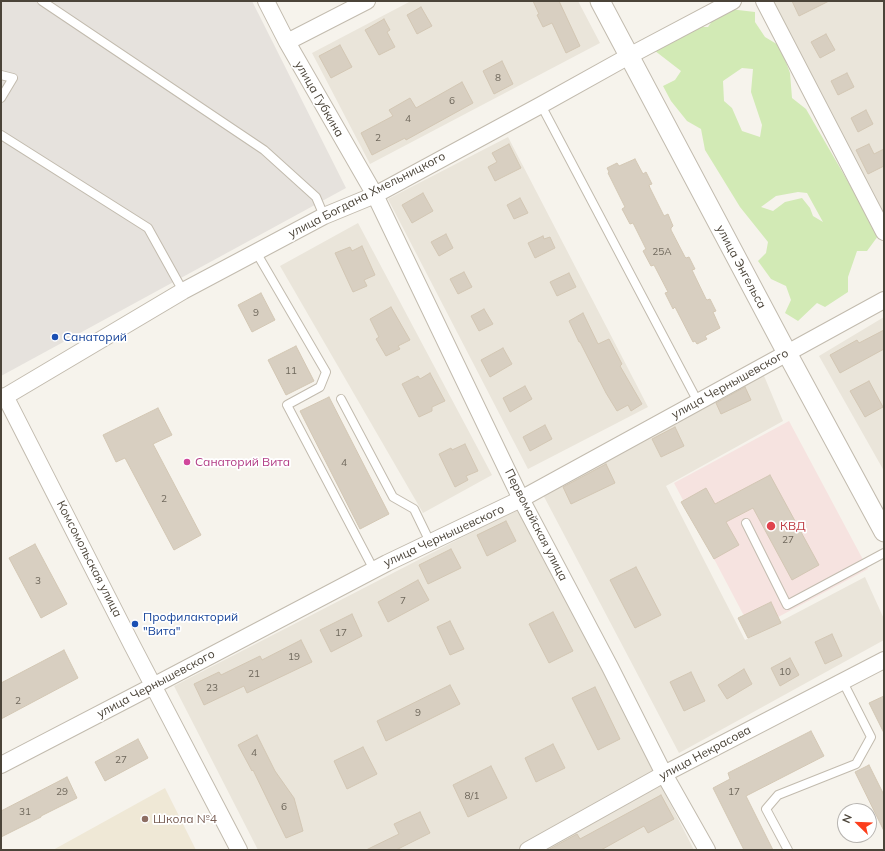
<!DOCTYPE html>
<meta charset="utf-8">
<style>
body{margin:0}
#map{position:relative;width:885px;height:851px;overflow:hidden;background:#f6f3ec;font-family:Mulish,sans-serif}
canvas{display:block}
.frame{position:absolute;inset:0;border:2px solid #4b4439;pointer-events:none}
.north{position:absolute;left:837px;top:803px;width:40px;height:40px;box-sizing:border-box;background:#fff;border:1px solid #b7b4b0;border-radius:50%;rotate:293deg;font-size:11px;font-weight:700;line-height:16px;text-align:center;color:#4b4439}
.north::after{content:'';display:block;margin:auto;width:14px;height:18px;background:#fc3f1d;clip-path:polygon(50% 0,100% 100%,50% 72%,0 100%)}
</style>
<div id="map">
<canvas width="885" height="851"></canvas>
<div class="frame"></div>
<div class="north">N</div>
</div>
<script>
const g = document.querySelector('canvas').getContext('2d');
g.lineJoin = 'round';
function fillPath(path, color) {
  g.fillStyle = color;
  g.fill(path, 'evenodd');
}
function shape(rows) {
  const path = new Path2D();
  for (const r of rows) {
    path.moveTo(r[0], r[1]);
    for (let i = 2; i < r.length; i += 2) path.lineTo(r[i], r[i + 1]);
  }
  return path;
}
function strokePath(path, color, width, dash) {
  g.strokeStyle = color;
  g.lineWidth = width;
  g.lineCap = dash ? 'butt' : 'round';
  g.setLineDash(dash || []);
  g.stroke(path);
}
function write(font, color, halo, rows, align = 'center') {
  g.font = font + ' Mulish,sans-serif';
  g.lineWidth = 3.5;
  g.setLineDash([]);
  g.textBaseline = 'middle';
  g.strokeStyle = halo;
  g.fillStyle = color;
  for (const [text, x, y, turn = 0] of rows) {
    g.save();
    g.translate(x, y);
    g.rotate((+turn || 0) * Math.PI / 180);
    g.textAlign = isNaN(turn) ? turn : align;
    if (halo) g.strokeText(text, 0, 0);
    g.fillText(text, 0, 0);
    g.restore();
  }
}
const residential = shape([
 [411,1,578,1,600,43,370,164,312,53],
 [771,1,884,1,884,218],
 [508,137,648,407,528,469,388,199],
 [358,223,492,475,423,513,280,266],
 [884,317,884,471,819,356],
 [762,371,783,421,666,486,745,640,865,577,884,619,884,640,679,753,540,489],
 [519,508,694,850,258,850,174,686]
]);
const industrial = shape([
 [1,1,252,1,346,188,1,376]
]);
const education = shape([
 [165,788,196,850,53,850]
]);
const medical = shape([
 [789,421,868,569,752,631,674,483]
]);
const green = shape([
 [721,8,755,12,755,22,765,37,780,46,790,73,792,98,806,109,865,211,878,236,867,251,857,251,848,277,848,292,825,307,817,303,798,321,785,313,791,300,786,286,771,279,758,261,766,253,768,242,740,207,705,150,701,129,687,121,671,101,663,86,675,80,681,71,650,47,659,31,699,27,708,27],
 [742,68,753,69,751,92,762,125,760,137,742,131,732,108,724,101,723,81],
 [798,192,807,193,823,222,813,216,810,208,802,198,785,202,773,211,761,207,776,196]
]);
const building = shape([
 [533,1,559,1,580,46,566,53,552,23,543,27,537,15,539,14,533,1],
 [792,1,829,1,799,16,792,1],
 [421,7,432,26,417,34,407,15,421,7],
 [384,19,390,30,387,32,395,47,379,55,365,30,384,19],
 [826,34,835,50,820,58,811,42,826,34],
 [340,45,352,67,331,78,319,56,340,45],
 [502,61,513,84,494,94,483,71,502,61],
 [847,73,854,87,838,95,831,81,847,73],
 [462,82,473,103,406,140,405,138,372,155,361,133,393,116,389,110,410,98,416,108,462,82],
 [866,110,873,124,858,132,851,118,866,110],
 [509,144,521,168,495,181,488,167,497,162,492,153,509,144],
 [869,144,874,154,884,149,884,166,868,174,856,150,869,144],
 [635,159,643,174,646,172,652,184,649,185,650,188,664,216,668,214,673,226,671,228,671,230,685,257,686,258,689,257,695,269,692,270,706,299,707,300,710,299,716,311,713,312,720,328,705,336,707,339,697,344,695,341,693,342,675,307,673,309,665,293,668,292,654,265,651,266,643,251,646,249,633,223,630,224,622,209,625,207,608,173,609,172,607,168,617,163,619,166,635,159],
 [423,193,433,211,412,223,402,205,423,193],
 [520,198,528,213,514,219,507,205,520,198],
 [446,234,453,248,439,256,431,242,446,234],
 [543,236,544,239,550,237,555,248,535,258,528,243,543,236],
 [362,246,375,275,364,280,367,286,353,292,335,253,350,247,352,251,362,246],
 [464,272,472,287,458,294,450,279,464,272],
 [569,273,576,287,557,296,550,282,569,273],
 [261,293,275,320,252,332,238,305,261,293],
 [391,307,410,340,398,346,400,349,386,356,376,339,379,337,370,319,391,307],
 [484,309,493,324,479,331,471,316,484,309],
 [583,313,598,344,609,339,622,364,620,366,642,404,631,411,628,405,617,411,606,393,580,342,579,342,569,321,583,313],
 [884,330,884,349,840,373,830,355,857,340,859,343,884,330],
 [296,346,314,381,286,395,268,360,296,346],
 [503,348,512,364,490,377,481,360,503,348],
 [430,373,445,401,432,407,432,411,419,417,402,384,418,376,420,379,430,373],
 [869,381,883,407,865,417,850,391,869,381],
 [525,386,532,399,510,412,503,398,525,386],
 [745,387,751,400,721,414,716,403,745,387],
 [329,397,389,514,360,529,300,411,329,397],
 [158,408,172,435,153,444,201,535,174,550,125,458,116,462,103,435,158,408],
 [545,425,552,439,530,451,523,437,545,425],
 [675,427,684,446,661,457,652,439,675,427],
 [465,444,478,471,466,476,468,480,455,487,439,454,451,448,452,450,465,444],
 [606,464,615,483,571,504,563,487,606,464],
 [770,475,819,565,792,580,753,508,726,522,739,545,714,559,681,502,706,488,715,504,770,475],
 [506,521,516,541,487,556,477,535,506,521],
 [35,544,67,604,41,618,9,558,35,544],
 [451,549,461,568,428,584,419,565,451,549],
 [636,567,661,615,635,628,610,580,636,567],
 [418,580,429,600,388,622,378,602,418,580],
 [771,602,781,623,748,638,738,618,771,602],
 [553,612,573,651,549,663,529,624,553,612],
 [352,614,362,636,331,652,320,630,352,614],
 [450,621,464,649,450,655,437,627,450,621],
 [832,634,842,656,825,664,815,642,832,634],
 [301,640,312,662,247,693,244,686,204,705,194,684,219,672,221,675,260,656,262,660,301,640],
 [64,650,78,678,1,719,1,683,64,650],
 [790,658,799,675,780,686,771,668,790,658],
 [744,669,752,684,727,699,718,685,744,669],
 [691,672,705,701,684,711,670,682,691,672],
 [450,685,460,704,386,741,377,721,450,685],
 [595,687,620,739,598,750,572,698,595,687],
 [884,696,884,733,869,703,884,696],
 [811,731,824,756,746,796,773,850,744,850,713,788,730,779,728,773,811,731],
 [257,735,275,771,294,798,303,831,286,838,253,770,252,771,238,745,257,735],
 [138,739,148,758,105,781,95,762,138,739],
 [553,744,565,768,536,782,525,758,553,744],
 [363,747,377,774,347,789,334,761,363,747],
 [869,765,884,795,884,831,855,772,869,765],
 [491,766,507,798,468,817,453,785,491,766],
 [67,777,77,798,41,816,41,817,1,837,1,811,67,777],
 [661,795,674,819,648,833,644,826,601,850,548,850,577,834,580,839,661,795],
 [420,812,430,833,396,850,366,850,399,834,394,824,420,812]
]);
const service = shape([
 [42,1,264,150,316,197,324,216],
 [1,75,13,78,1,98],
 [541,105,698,402],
 [1,135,148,228,183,291],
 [256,252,326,372,320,387,287,405,374,570],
 [341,399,393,497,414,509,430,542],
 [746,523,787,605,884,553],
 [788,850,766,809,778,795,856,764,871,737,843,682]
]);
const minor = shape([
 [266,1,287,42,375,195,521,499,610,667,664,774,707,850],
 [764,1,884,232],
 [287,42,367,1],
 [5,396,133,647,239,850],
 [1,399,183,291,324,216,375,195,541,105,629,56,733,1],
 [1,765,153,686,387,563,521,499,884,300],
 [528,850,664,774,884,660]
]);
const tertiary = shape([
 [600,1,787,353,884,532]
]);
const markers = [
 [55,337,4,"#1a4fb4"],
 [187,462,4,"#d1479c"],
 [771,526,5,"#e0444e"],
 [135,624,4,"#1a4fb4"],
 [145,819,4,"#8d6e63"]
];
const numberNames = [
 ["8",498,78],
 ["6",452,101],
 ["4",408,119],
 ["2",378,138],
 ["25А",662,252],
 ["9",256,313],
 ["11",291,371],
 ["4",344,463],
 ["2",164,499],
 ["27",788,540],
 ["3",38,581],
 ["7",403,601],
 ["17",341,633],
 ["19",294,657],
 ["10",785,672],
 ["21",254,674],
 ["23",212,688],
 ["2",18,701],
 ["9",418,713],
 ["4",254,753],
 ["27",121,760],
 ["29",62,792],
 ["17",734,792],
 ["8/1",472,796],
 ["6",284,807],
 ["31",25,812]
];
const streetNames = [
 ["улица Губкина",319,99,60],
 ["улица Богдана Хмельницкого",367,195,-27],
 ["улица Энгельса",741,267,62],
 ["улица Чернышевского",730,384,-29],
 ["Первомайская улица",536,525,63],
 ["улица Чернышевского",444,536,-25],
 ["Комсомольская улица",89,559,63],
 ["улица Чернышевского",156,684,-28],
 ["улица Некрасова",705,753,-28]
];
const transitNames = [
 ["Санаторий",63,337],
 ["Профилакторий",143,617],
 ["\"Вита\"",143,631]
];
const hotelNames = [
 ["Санаторий Вита",195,462]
];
const healthNames = [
 ["КВД",780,526]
];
const educationNames = [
 ["Школа №4",153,819]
];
fillPath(residential, '#eae5da');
fillPath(industrial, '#e6e2dd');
fillPath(education, '#efe8d6');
fillPath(medical, '#f6e3e0');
fillPath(green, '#d2eab5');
fillPath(building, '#d8cfc1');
strokePath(building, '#d3c7b4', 1);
strokePath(service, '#c2bbae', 10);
strokePath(minor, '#c2bbae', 18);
strokePath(tertiary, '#c2bbae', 21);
strokePath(service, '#fff', 8);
strokePath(minor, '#fff', 16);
strokePath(tertiary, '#fff', 19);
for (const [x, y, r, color] of markers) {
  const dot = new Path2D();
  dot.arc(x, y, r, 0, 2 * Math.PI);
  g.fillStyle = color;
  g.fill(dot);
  strokePath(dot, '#fff', 1.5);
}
write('10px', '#6e675b', null, numberNames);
write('12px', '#4b4439', '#fff', streetNames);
write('12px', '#164399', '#fff', transitNames, 'left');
write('12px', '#b23c85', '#fff', hotelNames, 'left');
write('12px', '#be3a42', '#fff', healthNames, 'left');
write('12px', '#785e54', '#fff', educationNames, 'left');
</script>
